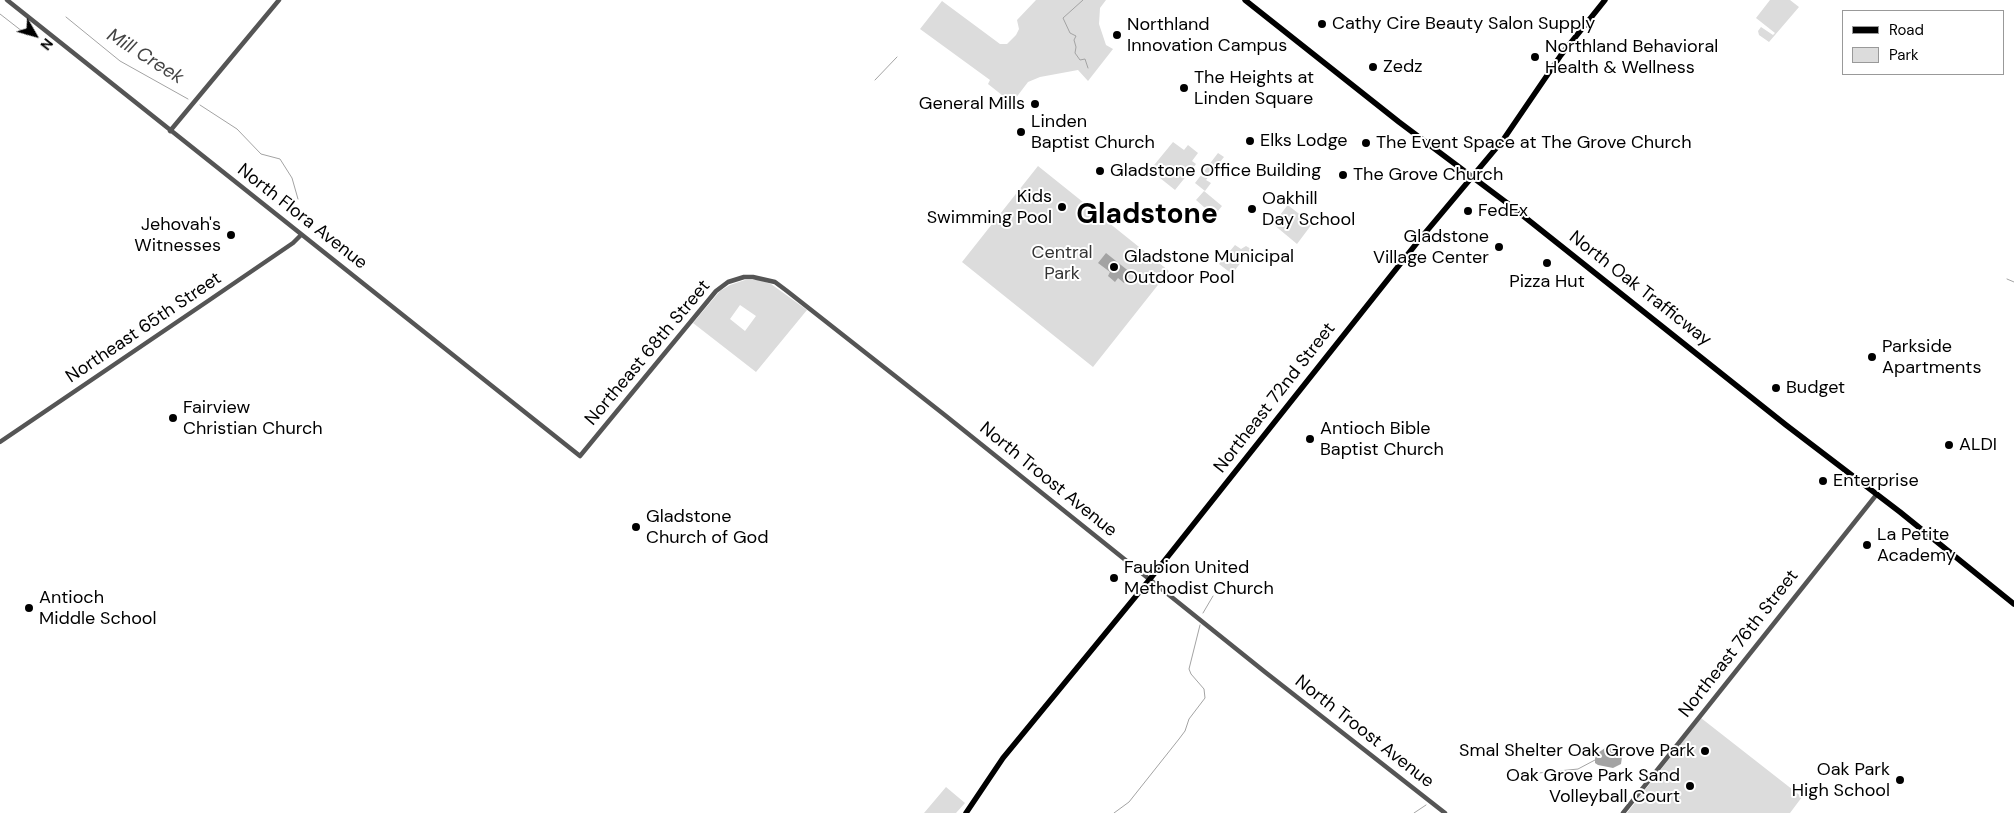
<!DOCTYPE html>
<style>
body{margin:0}
#map{position:relative;width:2014px;height:813px;overflow:hidden;background:#fff;font-family:"DM Sans",sans-serif}
canvas{display:block}
.legend{position:absolute;left:1842px;top:10px;width:162px;height:65px;box-sizing:border-box;background:#fff;border:1px solid #999;margin:0;padding:6px 9px;list-style:none;font-size:15px;color:#000}
.legend li{display:flex;align-items:center;gap:10px;height:25px}
.legend b{width:25px;border:1px solid #999}
.north{position:absolute;left:10px;top:10px;width:50px;height:50px;-webkit-text-stroke:4px #fff;paint-order:stroke;rotate:128deg;font-size:14px;font-weight:700;line-height:20px;text-align:center;color:#000}
.north::after{content:'';display:block;margin:auto;width:18px;height:22px;background:#000;clip-path:polygon(50% 0,100% 100%,50% 72%,0 100%)}
</style>
<div id="map">
<canvas width="2014" height="813"></canvas>
<ul class="legend">
<li><b style="height:6px;background:#000"></b>Road</li>
<li><b style="height:14px;background:#dcdcdc"></b>Park</li>
</ul>
<div class="north">N</div>
</div>
<script>
const g = document.querySelector('canvas').getContext('2d');
g.lineJoin = 'round';
function fillPath(path, color) {
  g.fillStyle = color;
  g.fill(path, 'evenodd');
}
function shape(rows) {
  const path = new Path2D();
  for (const r of rows) {
    path.moveTo(r[0], r[1]);
    for (let i = 2; i < r.length; i += 2) path.lineTo(r[i], r[i + 1]);
  }
  return path;
}
function strokePath(path, color, width, dash) {
  g.strokeStyle = color;
  g.lineWidth = width;
  g.lineCap = dash ? 'butt' : 'round';
  g.setLineDash(dash || []);
  g.stroke(path);
}
function write(font, color, halo, rows, align = 'center') {
  g.font = font + ' "DM Sans",sans-serif';
  g.lineWidth = 4;
  g.setLineDash([]);
  g.textBaseline = 'middle';
  g.strokeStyle = halo;
  g.fillStyle = color;
  for (const [text, x, y, turn = 0] of rows) {
    g.save();
    g.translate(x, y);
    g.rotate((+turn || 0) * Math.PI / 180);
    g.textAlign = isNaN(turn) ? turn : align;
    if (halo) g.strokeText(text, 0, 0);
    g.fillText(text, 0, 0);
    g.restore();
  }
}
const green = shape([
 [1036,0,1106,0,1100,8,1099,24,1106,45,1113,49,1088,81,1078,70,1040,77,1028,82,1012,103,988,84,990,80,920,29,942,1,1000,44,1007,44,1016,35,1019,29,1017,20],
 [1770,0,1790,0,1799,7,1769,42,1759,35,1758,31,1761,27,1773,35,1775,33,1756,18],
 [1173,142,1184,150,1188,145,1198,153,1192,161,1196,164,1175,190,1150,170],
 [1218,153,1224,157,1206,180,1211,183,1205,191,1195,183],
 [1038,166,1169,271,1093,367,962,262],
 [1204,191,1222,206,1214,216,1196,200],
 [1287,206,1289,206,1312,224,1297,244,1273,224],
 [1235,245,1241,249,1246,246,1251,249,1232,274,1219,264],
 [745,280,759,280,771,284,807,310,756,372,693,323,720,291,730,285],
 [740,305,756,316,745,331,730,319],
 [1701,718,1802,797,1790,813,1627,813],
 [946,787,965,803,956,813,924,813]
]);
const water = shape([
 [1106,253,1131,273,1124,283,1118,278,1115,282,1108,276,1110,272,1098,263],
 [1605,748,1610,748,1618,753,1622,757,1621,764,1613,768,1598,765,1595,763,1595,755]
]);
const stream = shape([
 [1083,0,1063,18,1070,33,1076,36,1074,40,1076,47,1075,53,1080,60,1085,59,1088,68],
 [0,14,27,35],
 [66,17,120,61,188,99],
 [875,80,897,57],
 [200,105,237,129,261,154,280,159,292,178,298,199],
 [2007,279,2014,282],
 [1203,613,1213,596],
 [1529,774,1578,769,1595,760],
 [1114,813,1129,802,1179,739,1185,731,1189,719,1205,698,1204,689,1191,674,1189,669,1200,625],
 [1414,813,1426,805]
]);
const minor = shape([
 [7,0,580,456,716,291,728,282,744,277,753,277,775,282,787,291,946,416,1265,672,1445,813],
 [170,131,279,0],
 [0,442,208,301,293,243,301,235],
 [1623,813,1877,494]
]);
const major = shape([
 [1245,0,1399,122,1507,203,1786,425,1900,512,2014,604],
 [966,813,1003,758,1150,579,1420,239,1503,140,1561,55,1605,0]
]);
const markers = [
 [1322,24,5,"#000"],
 [1117,35,5,"#000"],
 [1535,57,5,"#000"],
 [1373,67,5,"#000"],
 [1184,88,5,"#000"],
 [1035,104,5,"#000"],
 [1021,132,5,"#000"],
 [1250,141,5,"#000"],
 [1366,143,5,"#000"],
 [1100,171,5,"#000"],
 [1343,175,5,"#000"],
 [1062,207,5,"#000"],
 [1252,209,5,"#000"],
 [1468,211,5,"#000"],
 [231,235,5,"#000"],
 [1499,247,5,"#000"],
 [1547,263,5,"#000"],
 [1114,267,5,"#000"],
 [1872,357,5,"#000"],
 [1776,388,5,"#000"],
 [173,418,5,"#000"],
 [1310,439,5,"#000"],
 [1949,445,5,"#000"],
 [1823,481,5,"#000"],
 [636,527,5,"#000"],
 [1867,545,5,"#000"],
 [1114,578,5,"#000"],
 [29,608,5,"#000"],
 [1705,751,5,"#000"],
 [1900,780,5,"#000"],
 [1690,786,5,"#000"]
];
const poiNames = [
 ["Cathy Cire Beauty Salon Supply",1332,24],
 ["Northland",1127,25],
 ["Innovation Campus",1127,46],
 ["Northland Behavioral",1545,47],
 ["Health & Wellness",1545,68],
 ["Zedz",1383,67],
 ["The Heights at",1194,78],
 ["Linden Square",1194,99],
 ["General Mills",1025,104,"right"],
 ["Linden",1031,122],
 ["Baptist Church",1031,143],
 ["Elks Lodge",1260,141],
 ["The Event Space at The Grove Church",1376,143],
 ["Gladstone Office Building",1110,171],
 ["The Grove Church",1353,175],
 ["Kids",1052,197,"right"],
 ["Swimming Pool",1052,218,"right"],
 ["Oakhill",1262,199],
 ["Day School",1262,220],
 ["FedEx",1478,211],
 ["Jehovah's",221,225,"right"],
 ["Witnesses",221,246,"right"],
 ["Gladstone",1489,237,"right"],
 ["Village Center",1489,258,"right"],
 ["Gladstone Municipal",1124,257],
 ["Outdoor Pool",1124,278],
 ["Pizza Hut",1547,282,"center"],
 ["Parkside",1882,347],
 ["Apartments",1882,368],
 ["Budget",1786,388],
 ["Fairview",183,408],
 ["Christian Church",183,429],
 ["Antioch Bible",1320,429],
 ["Baptist Church",1320,450],
 ["ALDI",1959,445],
 ["Enterprise",1833,481],
 ["Gladstone",646,517],
 ["Church of God",646,538],
 ["La Petite",1877,535],
 ["Academy",1877,556],
 ["Faubion United",1124,568],
 ["Methodist Church",1124,589],
 ["Antioch",39,598],
 ["Middle School",39,619],
 ["Smal Shelter Oak Grove Park",1695,751,"right"],
 ["Oak Park",1890,770,"right"],
 ["High School",1890,791,"right"],
 ["Oak Grove Park Sand",1680,776,"right"],
 ["Volleyball Court",1680,797,"right"]
];
const streetNames = [
 ["North Flora Avenue",302,217,38],
 ["North Oak Trafficway",1640,289,38],
 ["Northeast 65th Street",144,328,-34],
 ["Northeast 68th Street",648,353,-50],
 ["Northeast 72nd Street",1275,398,-52],
 ["North Troost Avenue",1048,480,39],
 ["Northeast 76th Street",1739,644,-52],
 ["North Troost Avenue",1364,732,38]
];
const parkNames = [
 ["Central",1062,253],
 ["Park",1062,274]
];
const waterNames = [
 ["Mill Creek",145,57,32]
];
const townNames = [
 ["Gladstone",1147,216]
];
fillPath(green, '#dcdcdc');
fillPath(water, '#a3a3a3');
strokePath(stream, '#a3a3a3', 1);
strokePath(minor, '#555', 4.5);
strokePath(major, '#000', 5.5);
for (const [x, y, r, color] of markers) {
  const dot = new Path2D();
  dot.arc(x, y, r, 0, 2 * Math.PI);
  g.fillStyle = color;
  g.fill(dot);
  strokePath(dot, '#fff', 2);
}
write('18px', '#000', '#fff', poiNames, 'left');
write('18px', '#000', '#fff', streetNames);
write('18px', '#333', '#fff', parkNames);
write('italic 19px', '#444', '#fff', waterNames);
write('bold 28px', '#000', '#fff', townNames);
</script>
